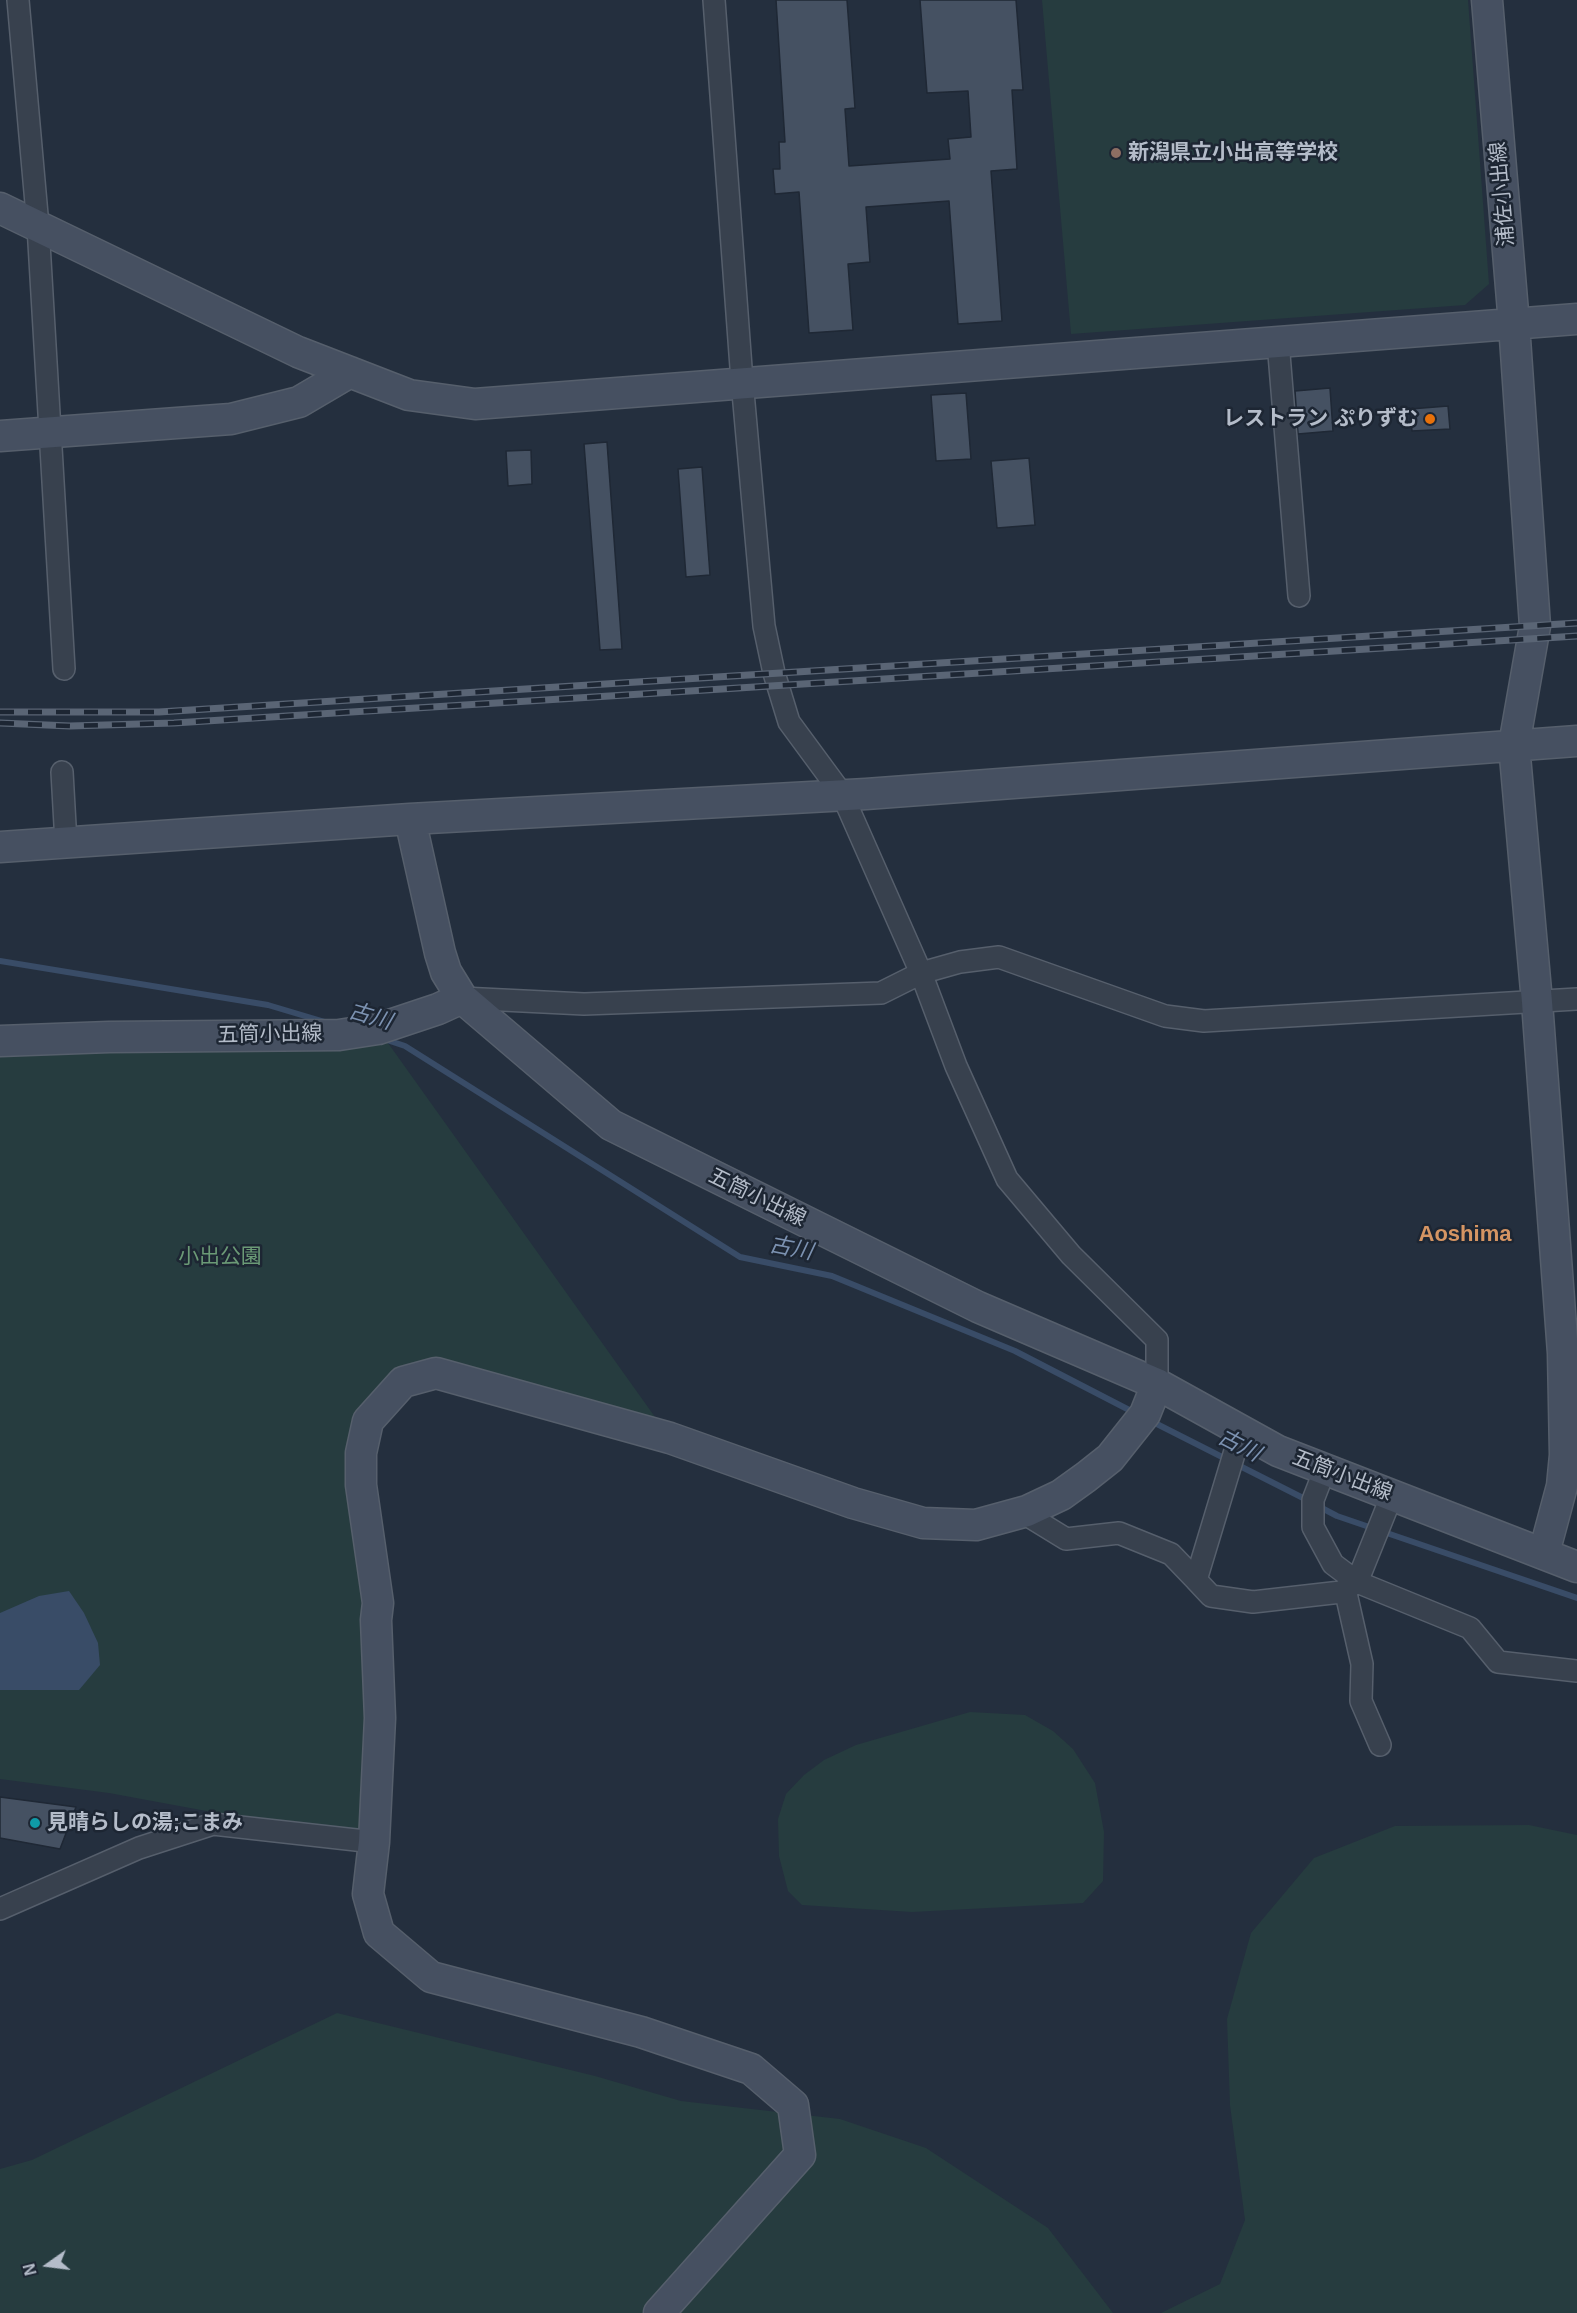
<!DOCTYPE html>
<meta charset="utf-8">
<style>
body{margin:0}
#map{position:relative;width:1577px;height:2313px;overflow:hidden;background:#242f3e;font-family:Helvetica,sans-serif}
canvas{display:block}
.north{position:absolute;left:18px;top:2235px;width:60px;height:60px;-webkit-text-stroke:4px #1d2633;paint-order:stroke;rotate:256deg;font-size:16px;font-weight:700;line-height:24px;text-align:center;color:#b4bcc9}
.north::after{content:'';display:block;margin:auto;width:21px;height:27px;background:#b4bcc9;clip-path:polygon(50% 0,100% 100%,50% 72%,0 100%)}
</style>
<div id="map">
<canvas width="1577" height="2313"></canvas>
<div class="north">N</div>
</div>
<script>
const g = document.querySelector('canvas').getContext('2d');
g.lineJoin = 'round';
function fillPath(path, color) {
  g.fillStyle = color;
  g.fill(path, 'evenodd');
}
function shape(rows) {
  const path = new Path2D();
  for (const r of rows) {
    path.moveTo(r[0], r[1]);
    for (let i = 2; i < r.length; i += 2) path.lineTo(r[i], r[i + 1]);
  }
  return path;
}
function strokePath(path, color, width, dash) {
  g.strokeStyle = color;
  g.lineWidth = width;
  g.lineCap = dash ? 'butt' : 'round';
  g.setLineDash(dash || []);
  g.stroke(path);
}
function write(font, color, halo, rows, align = 'center') {
  g.font = font + ' Helvetica,"Noto Sans JP",sans-serif';
  g.lineWidth = 5;
  g.setLineDash([]);
  g.textBaseline = 'middle';
  g.strokeStyle = halo;
  g.fillStyle = color;
  for (const [text, x, y, turn = 0] of rows) {
    g.save();
    g.translate(x, y);
    g.rotate((+turn || 0) * Math.PI / 180);
    g.textAlign = isNaN(turn) ? turn : align;
    if (halo) g.strokeText(text, 0, 0);
    g.fillText(text, 0, 0);
    g.restore();
  }
}
const green = shape([
 [1042,0,1468,0,1489,284,1465,305,1071,334],
 [378,1029,670,1438,436,1373,368,1421,374,1842,109,1793,0,1779,0,1041],
 [970,1712,1025,1715,1053,1731,1073,1749,1095,1783,1104,1832,1103,1881,1083,1903,912,1912,802,1905,788,1891,779,1856,778,1819,786,1794,804,1775,824,1760,856,1745],
 [1529,1825,1577,1835,1577,2313,0,2313,0,2169,32,2160,337,2013,595,2076,681,2101,840,2119,926,2148,1048,2228,1113,2313,1161,2313,1220,2284,1245,2220,1230,2105,1227,2019,1251,1933,1314,1858,1395,1826]
]);
const water = shape([
 [69,1591,84,1613,98,1643,100,1665,79,1690,0,1690,0,1613,39,1596]
]);
const stream = shape([
 [0,961,268,1005,325,1022],
 [384,1039,405,1046,740,1257,832,1276,1015,1351,1135,1413],
 [1149,1420,1309,1501],
 [1318,1506,1337,1516,1577,1598]
]);
const building = shape([
 [776,0,847,0,855,108,845,109,849,166,950,159,948,139,971,137,968,91,927,93,920,0,1016,0,1023,90,1012,90,1017,169,991,171,1002,321,958,324,949,201,866,207,870,262,848,264,853,330,809,333,799,192,775,194,773,169,780,169,779,142,785,142,776,0],
 [1330,388,1333,431,1298,434,1295,391,1330,388],
 [966,393,971,459,936,461,931,395,966,393],
 [1448,406,1450,429,1412,431,1410,409,1448,406],
 [607,442,622,649,600,650,584,444,607,442],
 [531,450,532,484,508,486,506,451,531,450],
 [1029,458,1035,525,997,528,991,461,1029,458],
 [702,467,710,575,686,577,678,469,702,467],
 [0,1797,76,1807,60,1849,0,1838,0,1797]
]);
const street = shape([
 [18,0,38,226,64,669],
 [714,0,742,381,764,626,774,673,789,722,842,794,921,973,956,1066,1007,1179,1071,1255,1157,1340,1157,1384],
 [1278,342,1299,596],
 [62,772,66,843],
 [462,998,584,1004,881,993,921,973,960,962,999,957,1165,1016,1204,1021,1577,999],
 [1325,1469,1313,1500,1313,1527,1333,1564,1357,1582,1470,1628,1498,1662,1577,1671],
 [1022,1512,1066,1539,1119,1533,1171,1554,1196,1580,1241,1431],
 [1196,1580,1211,1596,1253,1602,1341,1592,1357,1582,1392,1495],
 [1345,1589,1362,1664,1361,1701,1380,1745],
 [0,1909,139,1848,213,1824,374,1842]
]);
const secondary = shape([
 [1487,0,1514,324,1535,626,1514,745,1537,1002,1563,1353,1565,1455,1562,1486,1544,1553],
 [0,208,298,352,409,395,475,404,1577,319],
 [0,436,231,419,299,402,350,372],
 [410,819,440,953,446,972,462,998,611,1125,978,1307,1157,1384,1278,1451,1577,1567],
 [0,847,410,819,866,794,1577,741],
 [0,1041,109,1037,339,1035,378,1029,438,1009,462,998],
 [659,2313,800,2155,793,2105,751,2069,641,2032,431,1977,379,1933,368,1894,374,1842,380,1718,376,1620,378,1603,361,1485,361,1453,368,1421,403,1382,436,1373,670,1438,853,1503,923,1523,976,1525,1027,1511,1061,1495,1086,1477,1110,1458,1145,1414,1157,1384]
]);
const rail = shape([
 [0,712,159,712,1577,623],
 [0,723,70,726,174,723,1577,636]
]);
const markers = [
 [1116,153,6,"#8d6e63"],
 [1430,419,6,"#e8710a"],
 [35,1823,6,"#0f9aa8"]
];
const poiNames = [
 ["新潟県立小出高等学校",1128,153],
 ["レストラン ぷりずむ",1418,419,"right"],
 ["見晴らしの湯;こまみ",47,1823]
];
const streetNames = [
 ["浦佐小出線",1503,194,-95],
 ["五筒小出線",270,1035,-1],
 ["五筒小出線",757,1198,26],
 ["五筒小出線",1342,1476,21]
];
const parkNames = [
 ["小出公園",220,1257]
];
const waterNames = [
 ["古川",370,1017,16],
 ["古川",791,1249,11],
 ["古川",1239,1446,27]
];
const neighbourhoodNames = [
 ["Aoshima",1465,1235]
];
fillPath(green, '#263c3f');
fillPath(water, '#394c67');
strokePath(stream, '#394c67', 6);
fillPath(building, '#455162');
strokePath(building, '#1f2835', 1.5);
strokePath(street, '#565f6c', 24);
strokePath(secondary, '#565f6c', 33);
strokePath(street, '#38414e', 21);
strokePath(secondary, '#465061', 30);
strokePath(rail, '#5a6575', 7);
strokePath(rail, '#1d2633', 4.5, [14]);
for (const [x, y, r, color] of markers) {
  const dot = new Path2D();
  dot.arc(x, y, r, 0, 2 * Math.PI);
  g.fillStyle = color;
  g.fill(dot);
  strokePath(dot, '#1d2633', 2);
}
write('bold 21px', '#b4bcc9', '#1d2633', poiNames, 'left');
write('21px', '#b4bcc9', '#1d2633', streetNames);
write('21px', '#6b9a76', '#1d2633', parkNames);
write('italic 22px', '#7c92b1', '#1d2633', waterNames);
write('bold 22px', '#d59563', '#1d2633', neighbourhoodNames);
</script>
